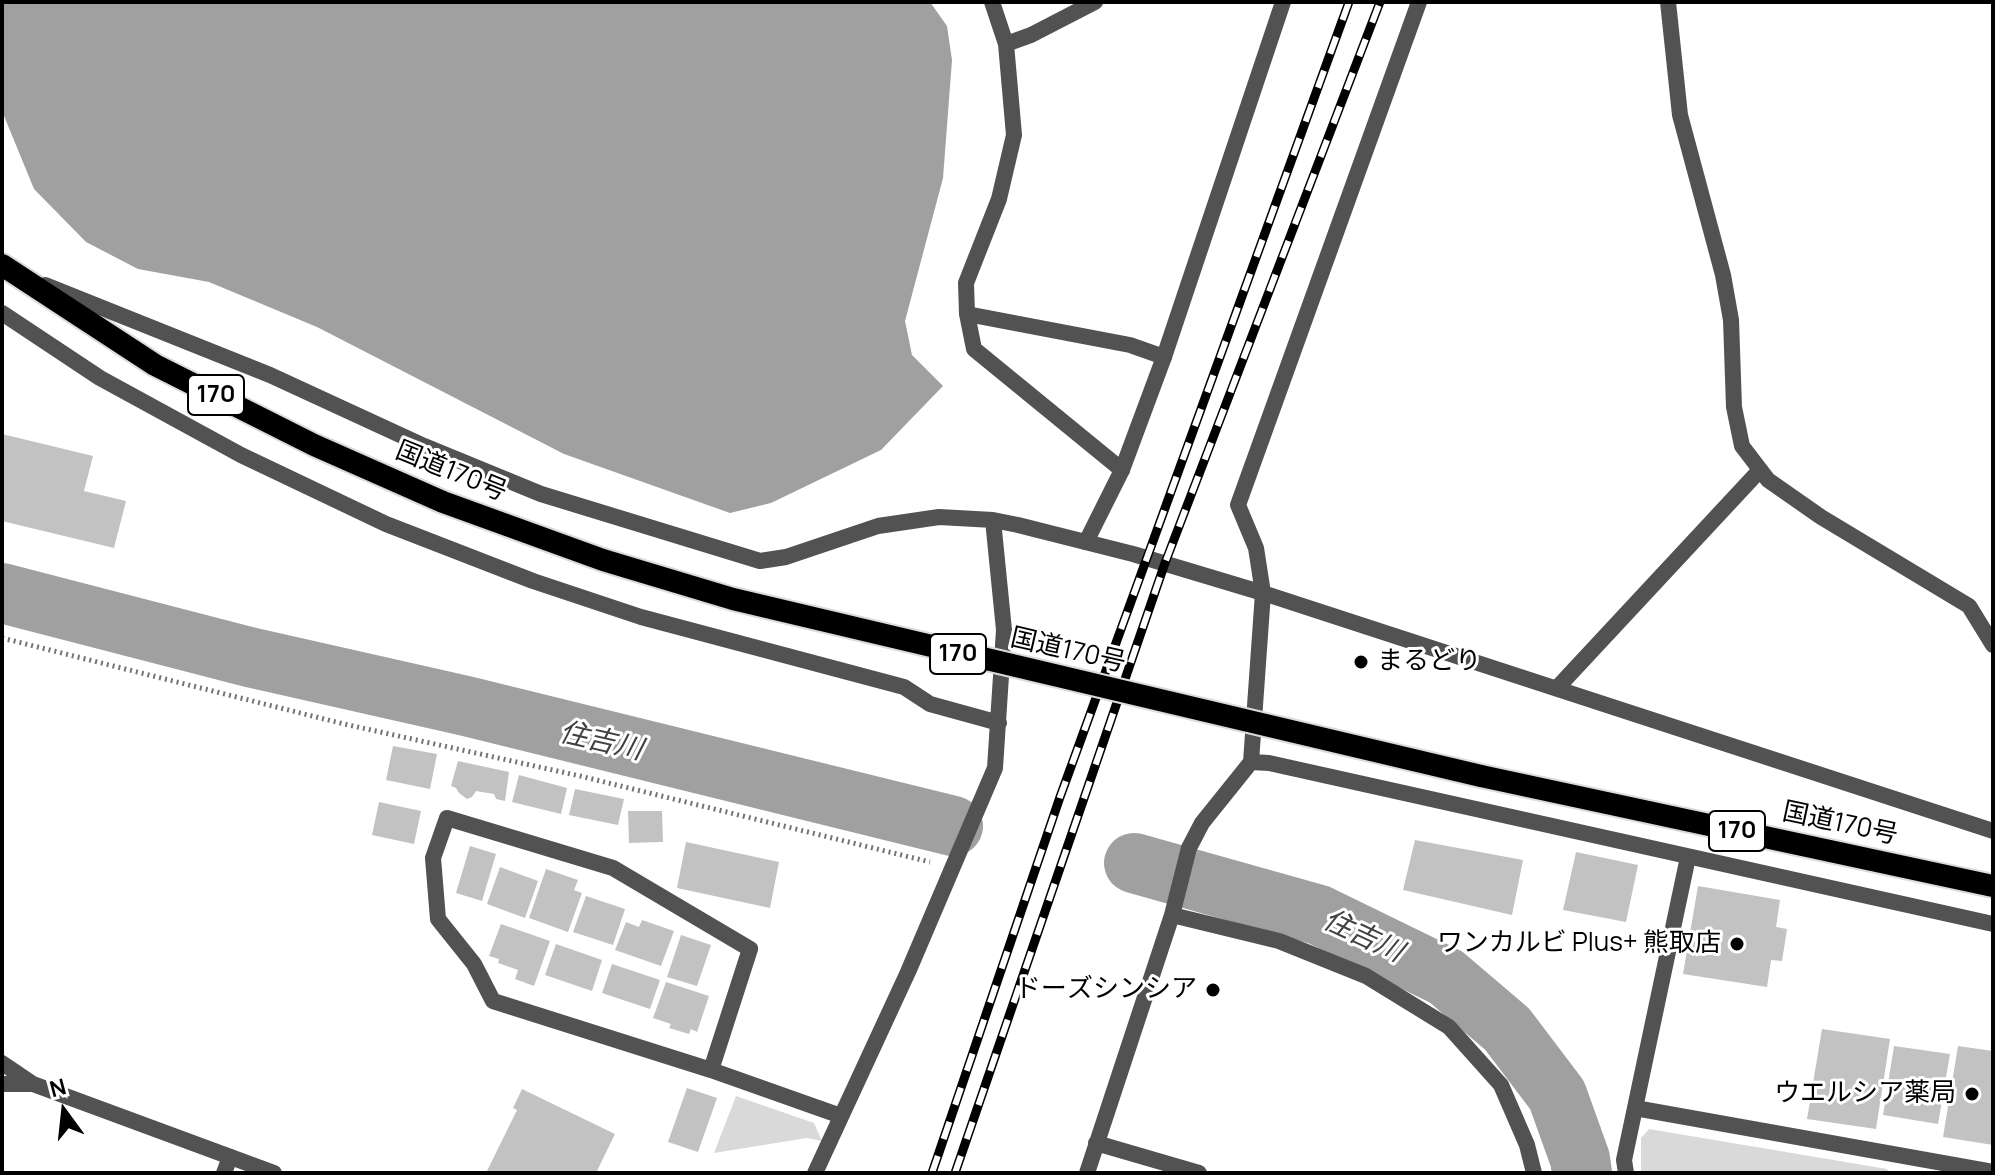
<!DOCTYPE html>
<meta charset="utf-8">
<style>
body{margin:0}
#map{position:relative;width:1995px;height:1175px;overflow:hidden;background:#fff;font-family:Manrope,sans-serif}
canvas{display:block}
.frame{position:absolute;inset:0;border:4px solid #000;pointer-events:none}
.north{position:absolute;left:24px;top:1071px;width:80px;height:80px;-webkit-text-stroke:6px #fff;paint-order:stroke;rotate:345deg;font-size:22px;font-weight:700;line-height:32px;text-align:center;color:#000}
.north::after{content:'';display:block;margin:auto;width:28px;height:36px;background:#000;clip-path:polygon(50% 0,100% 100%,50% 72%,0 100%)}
</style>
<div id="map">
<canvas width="1995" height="1175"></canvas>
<div class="frame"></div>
<div class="north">N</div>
</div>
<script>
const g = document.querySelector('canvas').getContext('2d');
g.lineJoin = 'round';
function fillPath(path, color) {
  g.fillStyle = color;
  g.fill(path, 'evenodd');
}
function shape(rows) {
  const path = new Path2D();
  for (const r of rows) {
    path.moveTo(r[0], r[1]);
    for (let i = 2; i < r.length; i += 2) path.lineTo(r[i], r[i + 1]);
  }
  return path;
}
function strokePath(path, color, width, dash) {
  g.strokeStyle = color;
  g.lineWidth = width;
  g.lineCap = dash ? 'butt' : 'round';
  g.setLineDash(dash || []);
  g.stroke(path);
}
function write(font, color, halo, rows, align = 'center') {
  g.font = font + ' Manrope,"Noto Sans JP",sans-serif';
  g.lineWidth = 6;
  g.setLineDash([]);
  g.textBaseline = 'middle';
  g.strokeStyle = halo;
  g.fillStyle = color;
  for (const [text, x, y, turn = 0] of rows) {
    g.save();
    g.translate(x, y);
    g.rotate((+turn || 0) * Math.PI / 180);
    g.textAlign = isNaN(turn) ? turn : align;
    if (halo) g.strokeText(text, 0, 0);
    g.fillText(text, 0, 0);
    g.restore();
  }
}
const green = shape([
 [736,1096,814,1123,822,1141,807,1138,714,1153],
 [1649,1129,1887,1169,1889,1173,1641,1173,1641,1138]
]);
const water = shape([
 [2,2,930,2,947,26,952,60,943,178,905,321,912,355,943,386,881,450,771,503,730,513,564,454,317,327,209,282,138,269,86,242,34,189,2,111]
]);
const river = shape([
 [2,593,249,657,466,706,953,826],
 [1134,863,1319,915,1446,977,1507,1029,1557,1095,1580,1159,1582,1173]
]);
const building = shape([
 [2,434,93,456,84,491,126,501,114,548,2,521],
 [393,746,437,754,430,789,386,780],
 [458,761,509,772,505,801,496,799,494,794,476,791,472,797,467,799,459,793,456,788,451,786],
 [519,775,567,788,561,814,512,802],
 [575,789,624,799,618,825,569,815],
 [379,802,421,811,414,844,372,835],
 [628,811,662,811,663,842,629,843],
 [1415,840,1523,860,1512,915,1403,890],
 [686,842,779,862,770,908,677,888],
 [470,846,496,854,482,901,456,893],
 [1576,852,1638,865,1626,922,1563,910],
 [500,867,538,881,525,918,487,904],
 [546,869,578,880,574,890,582,893,568,932,529,918],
 [1698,886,1780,900,1776,927,1787,929,1782,961,1771,960,1767,987,1683,974],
 [586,896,625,909,613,945,573,932],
 [642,920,674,931,661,966,615,950,626,922,639,927],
 [501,924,550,941,534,986,515,979,518,970,498,963,499,959,489,956],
 [681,935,711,945,697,986,667,977],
 [556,944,602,960,592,991,545,975],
 [612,964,660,980,650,1009,602,993],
 [666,982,709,996,697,1032,691,1029,689,1034,669,1028,671,1024,653,1018],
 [1822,1029,1890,1039,1876,1129,1807,1119],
 [1894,1046,1950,1054,1938,1124,1883,1115],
 [1958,1046,1993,1051,1993,1145,1943,1137],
 [687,1088,717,1098,698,1152,668,1142],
 [522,1089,615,1134,596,1173,486,1173,517,1110,513,1108]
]);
const path = shape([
 [2,638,344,724,580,776,930,862]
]);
const service = shape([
 [1668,2,1680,115,1723,275,1731,320,1734,407,1742,446,1768,480,1821,517,1969,606,1993,645],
 [224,1173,230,1157]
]);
const minor = shape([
 [992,2,1006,44,1014,135,999,199,966,283,967,314,974,349,1122,470],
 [1006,44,1031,35,1095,2],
 [45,285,270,375,424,446,541,494,760,561,786,557,878,526,939,517,993,520,1018,525,1133,554,1263,593,1993,831],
 [2,313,100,378,241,455,386,524,533,581,641,617,904,687,930,704,999,723],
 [967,314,1130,345,1164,357],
 [1557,688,1760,470],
 [1251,762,1269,763,1993,924],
 [1172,915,1279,941,1366,976,1449,1027,1501,1085,1527,1145,1534,1173],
 [711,1070,750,949,613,868,447,818,433,858,438,919,474,964,493,1001,711,1070,841,1116],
 [1635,1108,1993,1172],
 [1096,1143,1199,1173],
 [815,1173,908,972,995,768,1004,630,993,520],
 [1087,1173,1172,915,1189,848,1202,823,1251,762,1263,593,1256,548,1238,505,1419,2],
 [1626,1173,1624,1160,1688,857]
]);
const tertiary = shape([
 [1086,542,1122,470,1164,357,1283,2],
 [2,1063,33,1084,274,1173],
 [2,1084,33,1084]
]);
const trunk = shape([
 [2,265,155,365,314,445,443,502],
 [1481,776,1993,886]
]);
const rail = shape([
 [932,1173,1060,797,1349,2],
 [955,1173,1165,563,1380,2]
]);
const trunkBridge = shape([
 [443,502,603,560,733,599,1481,776]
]);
const markers = [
 [1361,662,8,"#000"],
 [1737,944,8,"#000"],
 [1213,990,8,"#000"],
 [1972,1094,8,"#000"]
];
const shields = [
 [216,395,56],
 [958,654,56],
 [1737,831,56]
];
const shieldNames = [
 ["170",216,395],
 ["170",958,654],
 ["170",1737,831]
];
const streetNames = [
 ["国道170号",451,472,22],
 ["国道170号",1068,651,13],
 ["国道170号",1840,824,12]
];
const poiNames = [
 ["まるどり",1377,662,"left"],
 ["ワンカルビ Plus+ 熊取店",1721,944],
 ["ドーズシンシア",1197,990],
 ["ウエルシア薬局",1956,1094]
];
const waterNames = [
 ["住吉川",601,742,13],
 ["住吉川",1363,937,25]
];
fillPath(green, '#d9d9d9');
fillPath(water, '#a0a0a0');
strokePath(river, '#a0a0a0', 60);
fillPath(building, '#c2c2c2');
strokePath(trunk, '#dbdbdb', 26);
strokePath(path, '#747474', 5, [2, 4]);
strokePath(service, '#525252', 16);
strokePath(minor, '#525252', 16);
strokePath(tertiary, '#525252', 16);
strokePath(trunk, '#000', 22);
strokePath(rail, '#000', 9);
strokePath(rail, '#fff', 6, [18]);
strokePath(trunkBridge, '#dbdbdb', 26, []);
strokePath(trunkBridge, '#000', 22);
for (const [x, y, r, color] of markers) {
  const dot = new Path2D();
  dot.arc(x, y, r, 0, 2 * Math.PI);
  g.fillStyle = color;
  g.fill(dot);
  strokePath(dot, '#fff', 3);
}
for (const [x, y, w] of shields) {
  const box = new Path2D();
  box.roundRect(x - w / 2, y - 20, w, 40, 6);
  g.fillStyle = '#fff';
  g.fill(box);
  strokePath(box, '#000', 2);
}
write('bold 24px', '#000', null, shieldNames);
write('26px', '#000', '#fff', streetNames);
write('26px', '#000', '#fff', poiNames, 'right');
write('italic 28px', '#414141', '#fff', waterNames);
</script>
